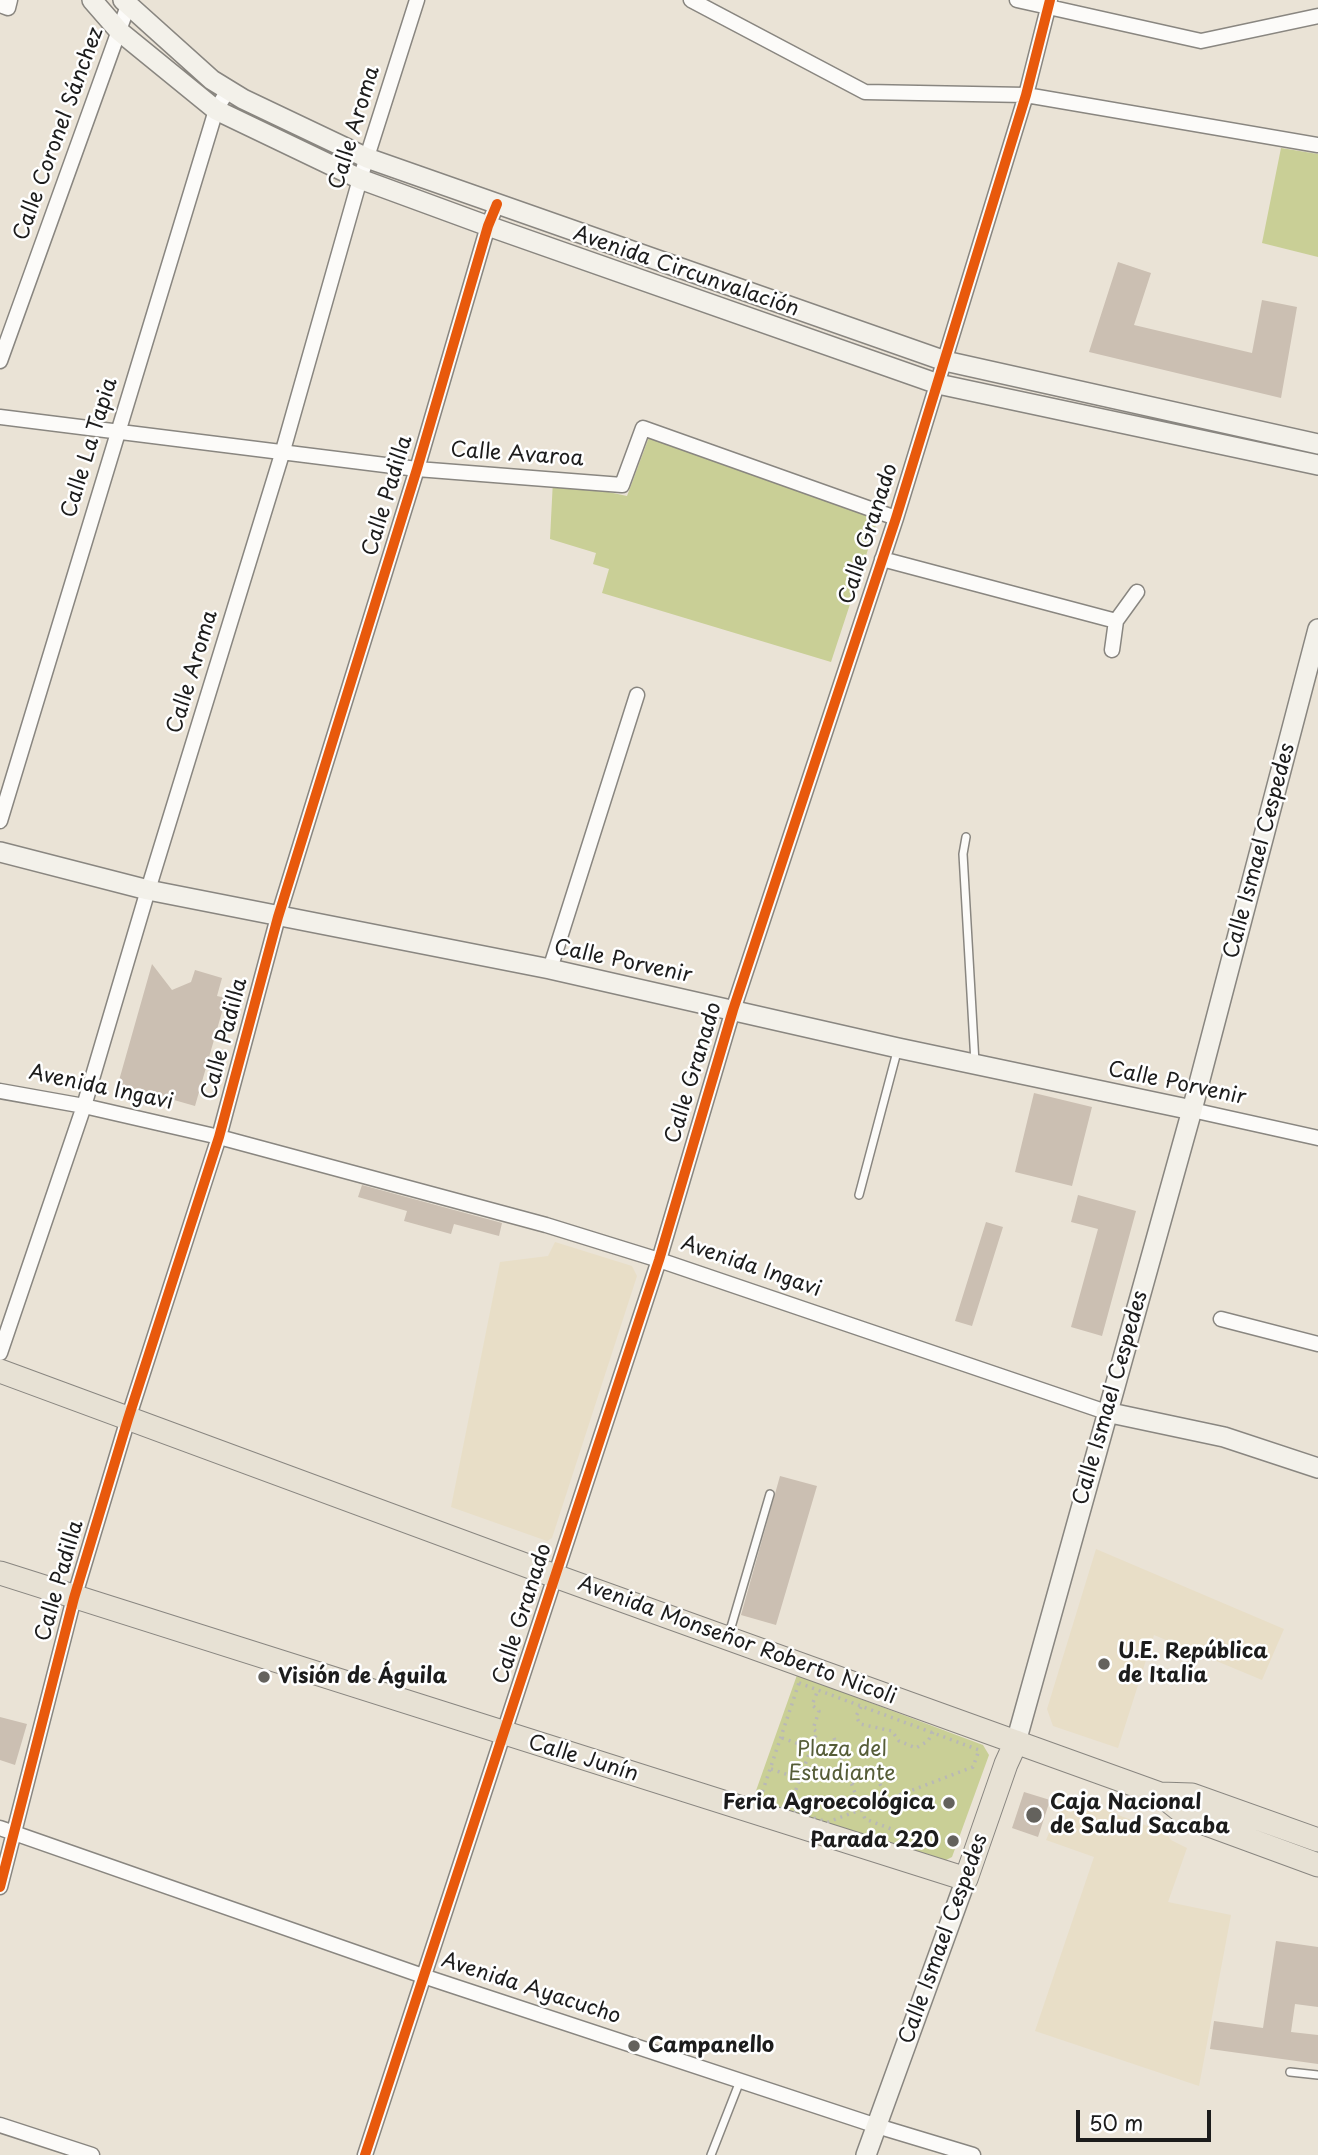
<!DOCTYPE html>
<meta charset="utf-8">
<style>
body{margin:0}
#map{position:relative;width:1318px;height:2155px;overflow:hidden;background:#eae3d6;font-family:"Playpen Sans",sans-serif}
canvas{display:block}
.scale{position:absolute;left:1076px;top:2110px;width:135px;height:32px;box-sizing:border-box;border:4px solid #1c1c1c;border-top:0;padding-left:9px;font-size:21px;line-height:24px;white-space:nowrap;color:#1c1c1c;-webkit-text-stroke:5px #fff;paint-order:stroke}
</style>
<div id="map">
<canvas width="1318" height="2155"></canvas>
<div class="scale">50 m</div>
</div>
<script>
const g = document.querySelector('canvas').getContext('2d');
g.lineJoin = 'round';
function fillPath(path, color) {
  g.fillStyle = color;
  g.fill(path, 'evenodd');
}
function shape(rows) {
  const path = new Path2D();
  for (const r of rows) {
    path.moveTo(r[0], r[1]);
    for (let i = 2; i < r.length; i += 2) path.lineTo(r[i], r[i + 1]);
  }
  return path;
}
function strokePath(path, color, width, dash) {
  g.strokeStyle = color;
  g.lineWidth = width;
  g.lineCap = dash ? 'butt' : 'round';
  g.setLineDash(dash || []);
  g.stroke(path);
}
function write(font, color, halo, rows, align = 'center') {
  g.font = font + ' "Playpen Sans",sans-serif';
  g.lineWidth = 5;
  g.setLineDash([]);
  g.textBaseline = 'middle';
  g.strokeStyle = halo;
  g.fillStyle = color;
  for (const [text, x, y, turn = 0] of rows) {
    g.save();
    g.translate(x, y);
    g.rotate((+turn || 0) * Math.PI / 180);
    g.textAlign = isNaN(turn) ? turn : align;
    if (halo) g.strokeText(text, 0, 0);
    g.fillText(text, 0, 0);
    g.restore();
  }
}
const built = shape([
 [555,1242,632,1266,637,1276,552,1538,547,1541,451,1507,500,1262,548,1256],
 [1096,1549,1284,1629,1262,1680,1154,1635,1118,1748,1053,1726,1047,1709],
 [1065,1795,1166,1833,1171,1840,1187,1848,1168,1902,1231,1915,1199,2086,1035,2031,1094,1857,1046,1840]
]);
const green = shape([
 [1281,148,1318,154,1318,257,1262,243],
 [649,437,873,515,878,519,831,662,602,593,609,569,593,564,596,553,550,539,553,480,627,496],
 [797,1675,983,1745,989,1755,952,1857,944,1861,752,1802]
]);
const building = shape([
 [1118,262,1151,273,1134,325,1252,353,1262,300,1297,307,1281,398,1089,352],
 [152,964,172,990,191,982,195,970,222,978,217,996,226,998,195,1106,118,1084],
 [1034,1093,1092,1107,1072,1186,1015,1172],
 [362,1185,502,1223,499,1236,454,1224,451,1234,404,1221,407,1211,358,1197],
 [1078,1195,1136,1211,1102,1336,1071,1327,1098,1229,1071,1222],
 [986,1222,1003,1227,972,1326,955,1321],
 [780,1476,817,1486,776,1625,741,1615],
 [0,1717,27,1724,15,1765,0,1760],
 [1024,1792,1050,1800,1038,1837,1012,1828],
 [1276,1941,1318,1947,1318,2007,1295,2004,1291,2032,1318,2035,1318,2064,1210,2049,1214,2021,1263,2028]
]);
const path = shape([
 [799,1683,979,1750,973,1767,828,1822,759,1802,799,1683],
 [861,1707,856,1716,860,1724,892,1731,899,1741,916,1748,928,1741,933,1732],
 [782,1738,822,1752],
 [834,1738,865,1819,907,1835],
 [771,1769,800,1779],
 [852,1783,876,1775,887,1800],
 [791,1803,817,1732,813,1729,819,1711,812,1705,818,1690]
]);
const lane = shape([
 [966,837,963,854,975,1063],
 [859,1195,898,1048],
 [729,1634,770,1494],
 [1290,2072,1318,2075],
 [711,2155,740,2081]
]);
const street = shape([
 [691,0,865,92,1026,95,1318,145],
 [1017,0,1201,41,1318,16],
 [0,5,8,8,10,0],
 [0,361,130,0],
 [0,417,417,469,622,485,643,428,896,518],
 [882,559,1116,621],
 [1112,650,1116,621,1137,592],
 [0,821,216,110,228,90],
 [550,969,637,695],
 [0,1091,84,1106,219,1137,546,1225,659,1260,1106,1412],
 [1192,1110,1318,1138],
 [1221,1319,1318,1344],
 [0,1353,84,1106,148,890,282,454,360,179,417,0],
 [0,1828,423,1976,877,2126,973,2155],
 [0,1887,74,1598,128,1419,219,1137,278,917,417,469,488,226,497,204],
 [0,2125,92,2155],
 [365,2155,659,1260,733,1010,896,518,1026,95,1050,0]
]);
const secondary = shape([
 [92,0,119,31,216,110,360,179,488,226,938,384,1318,465],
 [123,0,212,80,243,99,367,158,945,361,1318,444],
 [0,852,148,890,550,969,898,1048,1192,1110],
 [1106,1412,1224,1437,1318,1468],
 [1016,1742,1192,1110,1318,629],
 [866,2155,966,1879]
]);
const primary = shape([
 [0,1371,555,1576,1160,1794,1190,1818,1318,1865],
 [0,1573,966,1879,1006,1764,1016,1742],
 [1160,1794,1192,1795,1318,1840]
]);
const cycleway = shape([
 [0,1887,74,1598,128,1419,219,1137,278,917,417,469,488,226,497,204],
 [365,2155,659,1260,733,1010,896,518,1026,95,1050,0]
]);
const markers = [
 [1104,1664,7,"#64625d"],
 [264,1677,7,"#64625d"],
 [949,1803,7,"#64625d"],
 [1034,1815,9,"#64625d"],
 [953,1841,7,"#64625d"],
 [634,2046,7,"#64625d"]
];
const streetNames = [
 ["Calle Aroma",355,128,-73],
 ["Calle Coronel Sánchez",59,134,-70],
 ["Avenida Circunvalación",686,272,19],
 ["Calle La Tapia",90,448,-73],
 ["Calle Avaroa",517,455,4],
 ["Calle Padilla",388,496,-73],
 ["Calle Granado",869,534,-72],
 ["Calle Aroma",193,672,-73],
 ["Calle Ismael Cespedes",1260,851,-75],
 ["Calle Porvenir",623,962,12],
 ["Calle Padilla",225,1039,-75],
 ["Calle Granado",694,1073,-73],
 ["Calle Porvenir",1177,1084,12],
 ["Avenida Ingavi",101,1088,12],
 ["Avenida Ingavi",751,1267,19],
 ["Calle Ismael Cespedes",1111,1398,-74],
 ["Calle Padilla",60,1581,-74],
 ["Calle Granado",523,1614,-72],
 ["Avenida Monseñor Roberto Nicoli",737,1641,20],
 ["Calle Junín",583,1759,17],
 ["Calle Ismael Cespedes",944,1939,-70],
 ["Avenida Ayacucho",531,1989,18]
];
const poiNames = [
 ["U.E. República",1118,1652],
 ["de Italia",1118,1676],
 ["Visión de Águila",278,1677],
 ["Feria Agroecológica",935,1803,"right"],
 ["Caja Nacional",1050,1803],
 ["de Salud Sacaba",1050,1827],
 ["Parada 220",939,1841,"right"],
 ["Campanello",648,2046]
];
const parkNames = [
 ["Plaza del",842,1750],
 ["Estudiante",842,1774]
];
fillPath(built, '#e8dec7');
fillPath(green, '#c9cf96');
fillPath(building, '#cbbfb2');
strokePath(lane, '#898680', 10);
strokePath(street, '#898680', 17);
strokePath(secondary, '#898680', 22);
strokePath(primary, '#898680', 25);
strokePath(path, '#b9b8b6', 3.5, [2, 5]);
strokePath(lane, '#fcfbf9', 7);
strokePath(street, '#fcfbf9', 14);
strokePath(secondary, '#f3f1ea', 19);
strokePath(primary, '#e7e1d4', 23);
strokePath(cycleway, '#e8590c', 10);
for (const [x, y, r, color] of markers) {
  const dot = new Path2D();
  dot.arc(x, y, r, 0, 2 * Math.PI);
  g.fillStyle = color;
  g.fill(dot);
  strokePath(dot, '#fff', 2.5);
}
write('21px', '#1c1c1c', '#fff', streetNames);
write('bold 21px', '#1c1c1c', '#fff', poiNames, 'left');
write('21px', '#565d38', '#fff', parkNames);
</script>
